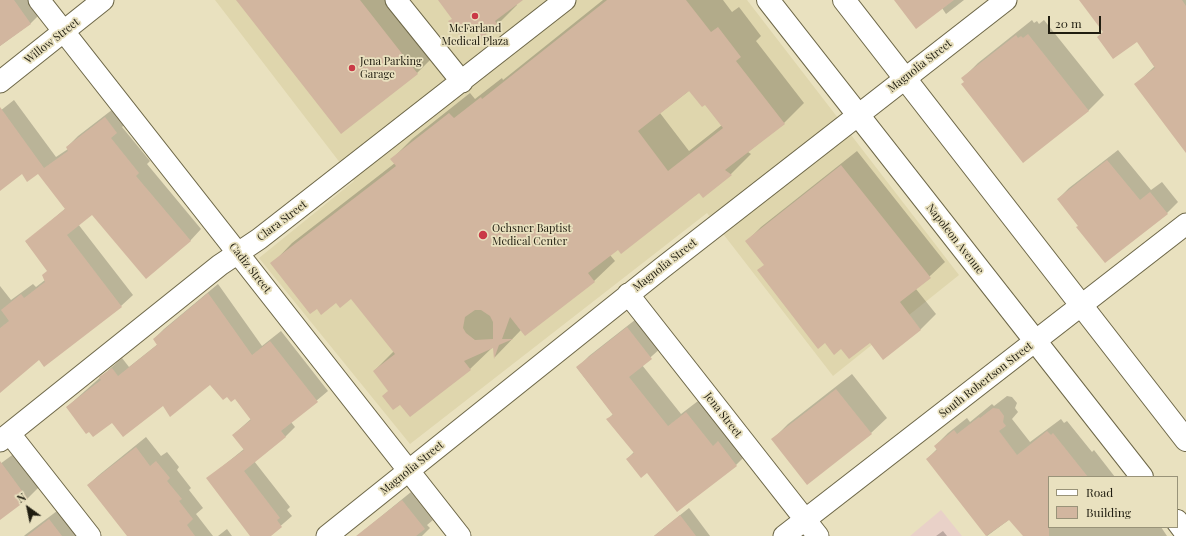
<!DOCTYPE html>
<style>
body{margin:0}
#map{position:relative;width:1186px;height:536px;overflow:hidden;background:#e9e1bf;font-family:"Playfair Display",serif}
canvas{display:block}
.legend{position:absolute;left:1048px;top:476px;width:130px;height:52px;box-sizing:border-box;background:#e9e1bf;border:1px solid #999379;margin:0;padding:5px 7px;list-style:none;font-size:12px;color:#201d10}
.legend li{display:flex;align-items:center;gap:8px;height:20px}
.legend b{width:20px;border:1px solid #999379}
.north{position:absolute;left:8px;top:488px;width:40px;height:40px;-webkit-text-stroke:3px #e9e1bf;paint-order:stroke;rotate:327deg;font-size:11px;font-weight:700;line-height:16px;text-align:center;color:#201d10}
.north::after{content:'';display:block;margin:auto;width:14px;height:18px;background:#201d10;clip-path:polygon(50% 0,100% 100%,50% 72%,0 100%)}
.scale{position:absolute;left:1048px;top:16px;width:53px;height:18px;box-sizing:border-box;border:2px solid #201d10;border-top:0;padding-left:5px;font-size:12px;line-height:14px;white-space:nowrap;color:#201d10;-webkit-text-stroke:3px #e9e1bf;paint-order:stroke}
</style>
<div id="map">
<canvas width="1186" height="536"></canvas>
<ul class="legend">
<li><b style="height:5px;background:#fff"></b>Road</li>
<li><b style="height:11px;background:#d2b69f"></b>Building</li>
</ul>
<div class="north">N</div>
<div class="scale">20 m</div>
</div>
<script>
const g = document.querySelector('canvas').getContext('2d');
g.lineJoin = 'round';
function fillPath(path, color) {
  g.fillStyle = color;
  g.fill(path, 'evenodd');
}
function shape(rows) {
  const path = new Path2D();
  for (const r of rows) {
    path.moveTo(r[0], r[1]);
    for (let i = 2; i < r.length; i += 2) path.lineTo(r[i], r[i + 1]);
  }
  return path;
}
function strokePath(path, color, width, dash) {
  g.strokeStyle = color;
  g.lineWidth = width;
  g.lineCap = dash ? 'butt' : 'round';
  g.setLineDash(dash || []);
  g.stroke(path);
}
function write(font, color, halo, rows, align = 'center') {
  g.font = font + ' "Playfair Display",serif';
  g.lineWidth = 3.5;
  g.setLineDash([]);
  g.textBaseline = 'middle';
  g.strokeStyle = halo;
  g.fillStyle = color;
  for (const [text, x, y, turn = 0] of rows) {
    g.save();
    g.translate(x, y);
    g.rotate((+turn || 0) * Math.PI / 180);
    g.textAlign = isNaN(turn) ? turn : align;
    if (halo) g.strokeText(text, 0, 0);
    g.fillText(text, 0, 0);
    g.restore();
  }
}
const commercial = shape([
 [941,510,962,536,910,536]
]);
const built = shape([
 [215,0,747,0,959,275,833,376,707,213,410,444,259,258,354,181]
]);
const shadow = shape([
 [0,0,31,0,41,13,30,24,0,46],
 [237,0,386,0,432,58,417,73],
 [439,0,519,0,516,3,517,5,498,24,479,40,476,22,453,18],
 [603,0,723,0,732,12,739,7,761,36,756,41,804,103,784,123,748,152,751,154,731,174,700,192,618,249,610,255,615,261,594,281,525,335,521,330,495,357,494,346,470,369,389,390,374,371,394,351,352,297,317,308,272,264,292,243,395,163,392,159,412,139,470,93,475,99,502,78,503,80],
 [690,90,705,104,722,125,689,151,660,113],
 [895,0,964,0,946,14,942,8],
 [1080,0,1186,0,1186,145,1136,84,1155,66,1137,40,1104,31],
 [1032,20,1034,23,1037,21,1039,24,1044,20,1104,95,1088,111,965,82,963,78,978,63],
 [14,100,56,157,68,149,67,147,78,136,117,106,128,121,122,127,150,161,147,164,201,229,190,241,92,213,78,224,133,295,121,306,44,365,39,359,0,391,0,286,11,300,33,284,36,287,45,280,48,270,26,242,66,208,38,173,22,173,0,181,0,111],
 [1118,150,1151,190,1162,182,1178,202,1167,213,1079,226,1058,199,1069,188],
 [857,151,945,262,916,289,936,314,921,329,883,358,870,341,765,264,747,241,761,227],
 [218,284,262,346,281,331,328,391,291,422,295,427,285,437,254,461,290,507,287,510,292,516,269,536,251,536,208,478,244,449,233,435,252,418,235,397,227,396,210,383,163,405,112,422,67,407,122,358,129,367,158,344,154,339,164,329],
 [640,316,663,346,642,365,681,414,698,401,748,453,736,465,647,472,627,459,634,452,608,419,613,414,577,368,589,356],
 [852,374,887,418,871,433,773,439,788,424],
 [1007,396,1012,397,1017,403,1015,408,1018,412,1012,419,1030,442,1061,419,1064,423,1067,421,1092,452,1094,450,1115,477,1049,477,1049,527,1161,527,1167,536,1049,536,1033,515,1010,519,987,536,927,459,937,449,935,446,948,433,967,418,970,422,992,404,994,406],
 [146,437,161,456,167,452,179,467,177,470,191,488,189,490,203,508,196,514,213,536,129,536,88,485,99,475],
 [15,453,40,486,28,498,0,519,0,464],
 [411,492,433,520,427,525,430,528,422,536,357,536],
 [689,508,710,536,654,536],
 [57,511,77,536,24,536,25,535],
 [227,529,232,536,218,536],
 [943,531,947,536,936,536]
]);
const building = shape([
 [0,0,14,0,31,24,0,46],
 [236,0,360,0,418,74,341,134],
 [438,0,523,0,495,21,498,25,478,41,475,24,460,36,448,21,452,19],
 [607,0,686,0,711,32,718,27,741,57,736,61,785,124,725,170,732,175,703,198,699,193,621,254,618,250,588,273,595,282,525,336,510,317,502,339,513,339,499,345,494,359,493,348,464,361,471,370,410,417,400,405,393,410,382,396,388,391,373,371,395,354,351,299,340,308,336,303,321,315,317,309,310,314,270,263,396,166,390,159,449,113,454,118,481,97,482,99],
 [689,91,702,107,705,105,723,128,668,171,638,131],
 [475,310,481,310,490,316,493,322,493,339,475,340,466,333,463,328,465,317],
 [894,0,954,0,916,29],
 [1079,0,1182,0,1186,6,1186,153,1134,84,1155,68,1137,42,1113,59,1097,37,1103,32],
 [1028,34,1089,111,1023,163,961,84,964,82,961,78,1016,35,1018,38,1021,36,1023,38],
 [0,107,44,168,68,151,66,147,105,117,117,133,111,138,139,173,136,176,191,241,146,279,92,215,67,235,122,307,44,367,39,360,0,393,0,328,9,321,1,310,21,294,24,298,45,282,42,275,47,271,25,241,65,209,38,174,27,182,22,174,0,191],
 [1107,160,1140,200,1150,192,1168,214,1105,263,1076,227,1078,226,1057,199],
 [841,165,931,278,900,302,921,330,883,360,870,343,849,359,841,349,834,355,825,343,818,349,757,270,764,265,745,241],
 [208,293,252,355,270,341,318,402,281,431,286,437,244,471,280,518,277,520,282,527,271,536,250,536,206,478,244,450,232,435,251,420,235,399,231,402,227,397,223,400,210,385,170,417,163,406,123,437,112,423,93,437,89,432,86,434,66,407,101,380,99,377,112,368,118,376,157,345,153,339],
 [627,327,652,359,629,377,668,426,686,412,713,446,718,441,737,466,677,512,647,473,641,478,626,459,634,453,606,419,613,415,576,367],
 [836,389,872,434,807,485,771,439],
 [993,408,999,409,1004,416,1003,422,1006,426,999,431,1017,455,1047,431,1051,435,1053,433,1088,477,1049,477,1049,536,1023,536,1009,520,986,536,926,459,937,450,934,446,954,430,957,434,979,417,980,418],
 [136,447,150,466,156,461,170,478,167,481,182,499,179,501,193,519,187,525,195,536,127,536,87,485],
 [0,461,28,499,0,520],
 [402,500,425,529,416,536,356,536],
 [680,515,696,536,654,536],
 [49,519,62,536,27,536]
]);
const minor = shape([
 [39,0,460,536],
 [396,0,462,82],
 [0,82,103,0],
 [628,294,818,536],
 [10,434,90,536],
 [0,441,220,265,259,239,565,0],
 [327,536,662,268,1006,0],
 [784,536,1186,224]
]);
const major = shape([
 [768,0,1142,477],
 [844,0,1186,440],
 [1177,521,1186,533]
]);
const markers = [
 [475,16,4,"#ca3a47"],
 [352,68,4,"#ca3a47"],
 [483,235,5,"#ca3a47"]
];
const poiNames = [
 ["McFarland",475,29,"center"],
 ["Medical Plaza",475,42,"center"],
 ["Jena Parking",360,62],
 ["Garage",360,75],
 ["Ochsner Baptist",492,229],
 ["Medical Center",492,242]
];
const streetNames = [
 ["Willow Street",52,41,-38],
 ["Magnolia Street",920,66,-38],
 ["Clara Street",282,221,-37],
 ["Napoleon Avenue",955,239,52],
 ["Magnolia Street",665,265,-38],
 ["Cadiz Street",250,268,52],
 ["South Robertson Street",986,380,-38],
 ["Jena Street",723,415,52],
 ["Magnolia Street",412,468,-39]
];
fillPath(commercial, '#e9d1c8');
fillPath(built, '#dfd6ad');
fillPath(shadow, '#0003');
fillPath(building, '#d2b69f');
strokePath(minor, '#6d6748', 23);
strokePath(major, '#6d6748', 24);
strokePath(minor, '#fff', 21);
strokePath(major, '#fff', 22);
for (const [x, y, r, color] of markers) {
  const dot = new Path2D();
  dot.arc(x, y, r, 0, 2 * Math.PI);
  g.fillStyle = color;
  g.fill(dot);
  strokePath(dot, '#e9e1bf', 1.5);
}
write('11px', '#201d10', '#e9e1bf', poiNames, 'left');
write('11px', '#201d10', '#e9e1bf', streetNames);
</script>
